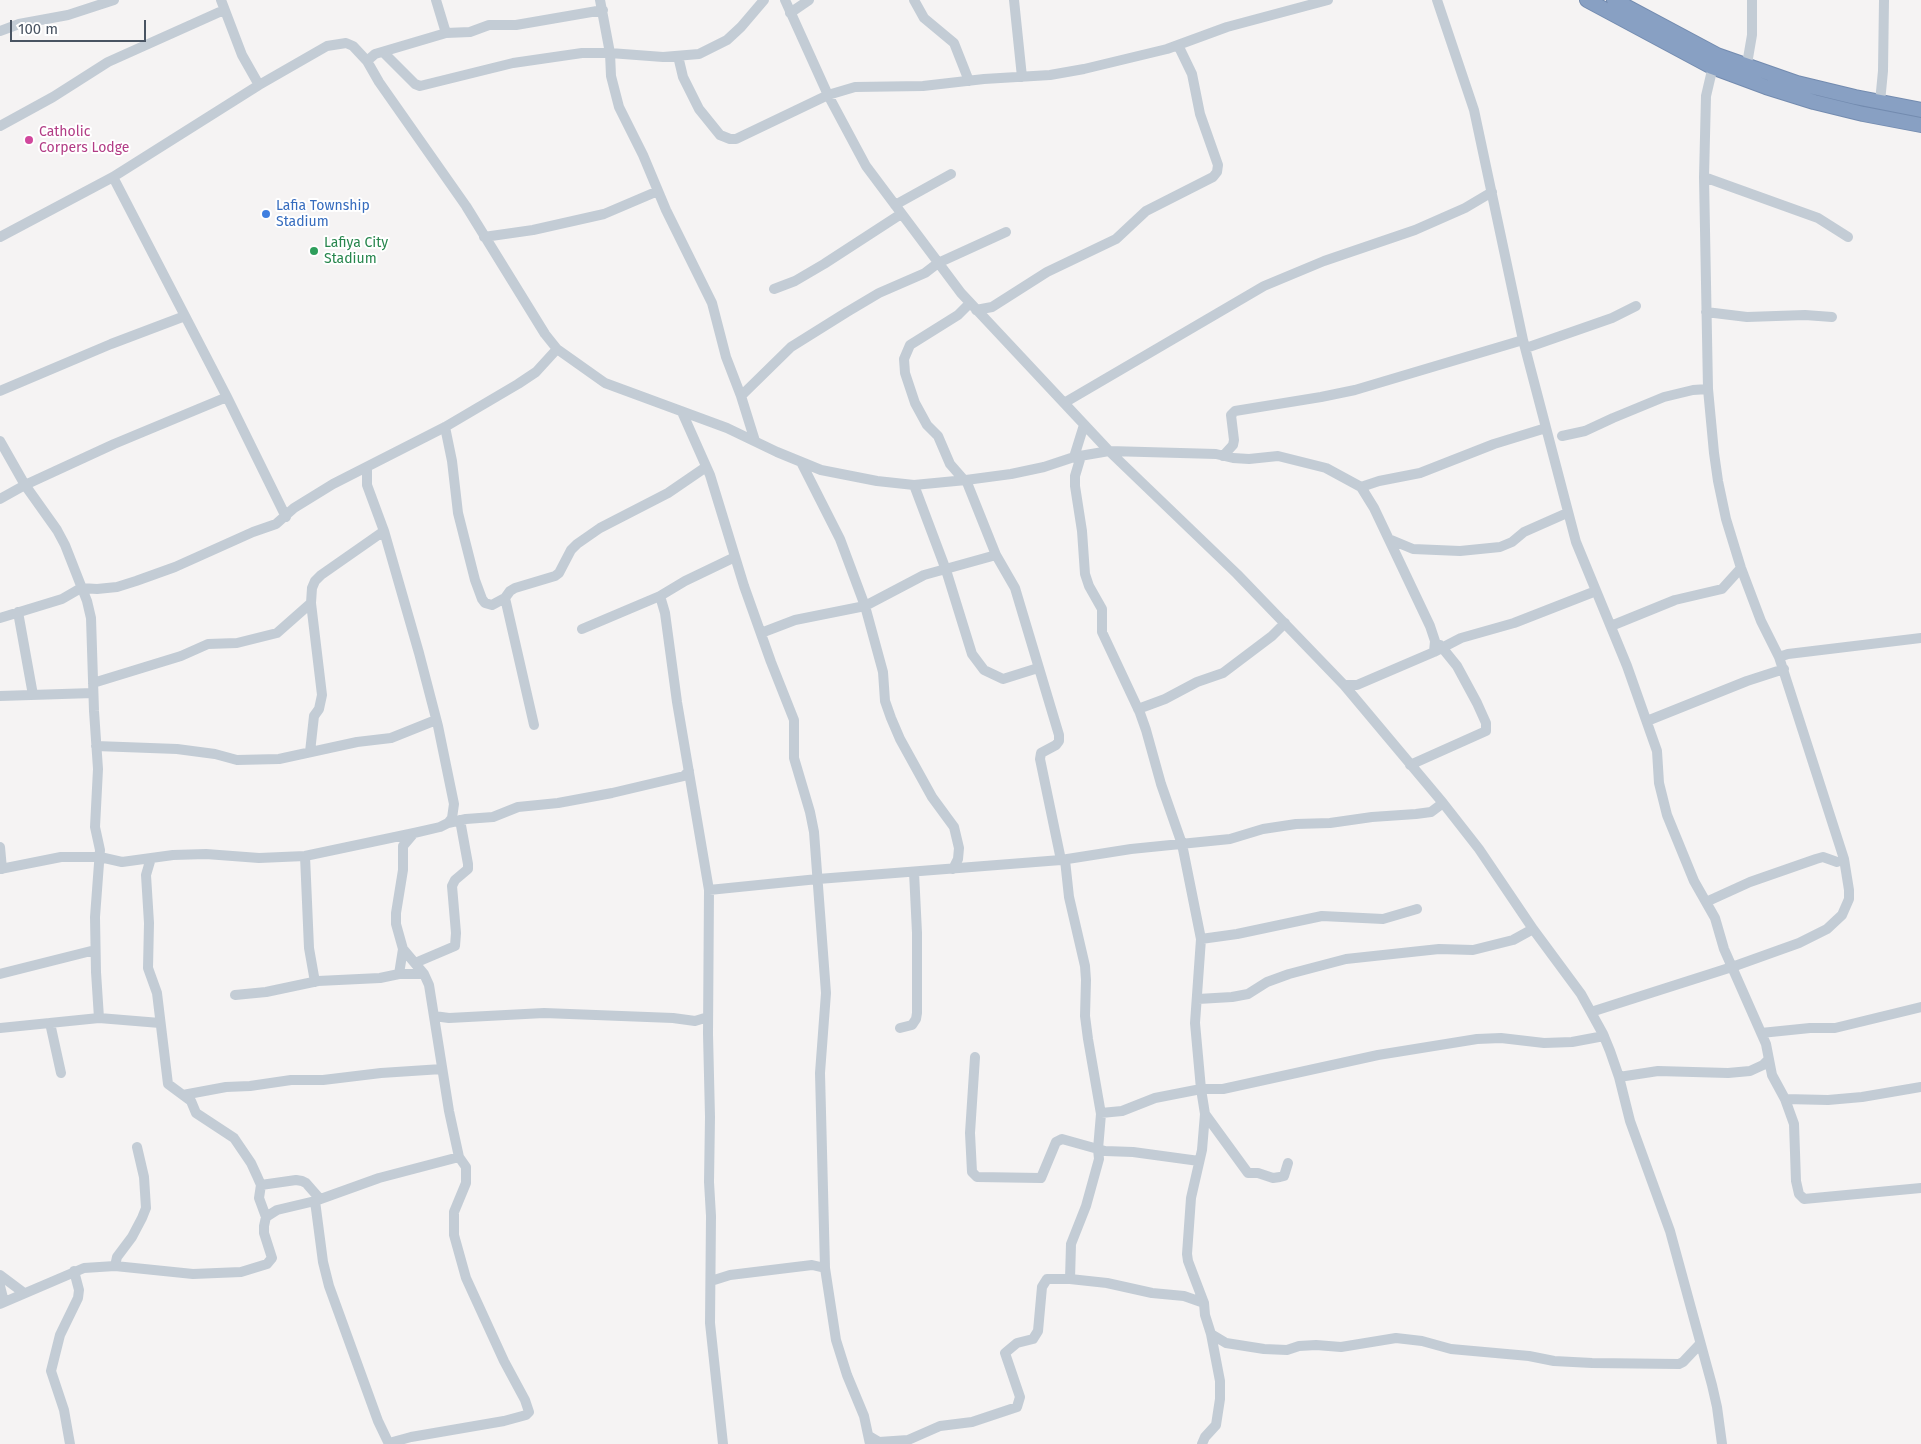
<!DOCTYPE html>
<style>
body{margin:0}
#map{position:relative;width:1921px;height:1444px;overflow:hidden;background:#f5f3f3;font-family:"Fira Sans",sans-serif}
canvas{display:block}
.scale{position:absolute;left:10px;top:20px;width:136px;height:22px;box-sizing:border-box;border:2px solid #495462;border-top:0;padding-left:6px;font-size:15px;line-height:18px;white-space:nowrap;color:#495462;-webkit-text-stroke:4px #fff;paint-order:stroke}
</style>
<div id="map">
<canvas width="1921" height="1444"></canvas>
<div class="scale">100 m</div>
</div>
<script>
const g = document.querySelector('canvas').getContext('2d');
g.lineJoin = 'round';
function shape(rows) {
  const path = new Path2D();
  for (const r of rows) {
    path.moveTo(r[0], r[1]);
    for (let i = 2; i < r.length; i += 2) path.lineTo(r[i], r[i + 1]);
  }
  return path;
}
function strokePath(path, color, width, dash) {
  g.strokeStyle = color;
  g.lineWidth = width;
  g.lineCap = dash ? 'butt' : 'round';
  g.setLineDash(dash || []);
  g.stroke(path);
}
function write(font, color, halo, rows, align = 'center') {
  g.font = font + ' "Fira Sans",sans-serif';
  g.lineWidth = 4;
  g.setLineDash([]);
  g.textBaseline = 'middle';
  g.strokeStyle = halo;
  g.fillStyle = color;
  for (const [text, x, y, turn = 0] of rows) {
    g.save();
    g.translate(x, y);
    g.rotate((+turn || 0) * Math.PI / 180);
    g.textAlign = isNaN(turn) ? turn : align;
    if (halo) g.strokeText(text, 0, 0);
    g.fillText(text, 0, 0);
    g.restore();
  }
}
const minor = shape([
 [221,0,242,55,259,85,327,46,346,43,353,46,367,61,379,82,466,206,545,334,557,349,605,383,727,428,777,452,821,470,877,481,914,485,966,480,1011,474,1044,467,1074,457,1109,451,1216,454,1233,458,1249,459,1278,456,1326,468,1361,487,1374,508,1430,626,1435,641,1434,652],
 [436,0,446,33],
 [600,0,610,53,611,76,619,107,643,155,666,210,712,303,726,357,741,396,755,441],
 [785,0,828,95,866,166,961,293,1109,451,1237,574,1344,685,1443,803,1479,849,1533,929,1581,994,1603,1034,1610,1051,1619,1077,1630,1121,1670,1231,1712,1385,1717,1407,1722,1444],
 [914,0,924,18,954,43,969,81],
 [1014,0,1022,77],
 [1437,0,1474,110,1523,340,1576,542,1627,666,1657,751,1659,783,1667,815,1694,881,1715,918,1724,949,1766,1044,1772,1075,1785,1099,1828,1100,1862,1097,1921,1087],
 [790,13,809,0],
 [0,31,19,24,68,15,114,0],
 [383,52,415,84,420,86,513,63,582,53,610,53,663,57,699,54,727,40,741,27,764,0],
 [678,56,683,77,699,109,720,135,730,139,736,139,828,95,855,87,923,86,984,79,1050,75,1084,69,1167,49,1227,27,1328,0],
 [367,61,375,54,446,33,470,32,489,25,516,25,603,10],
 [1714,62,1706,96,1704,177,1708,389,1714,453,1718,481,1726,519,1741,568,1761,621,1779,657,1788,654,1921,638],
 [1747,64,1752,35,1752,0],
 [1880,102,1883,71,1884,0],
 [0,126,53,97,108,62,224,10],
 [113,177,227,397,286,517],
 [1704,177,1818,218,1848,237],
 [895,205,951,174],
 [0,237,113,177,259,85],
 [484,237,533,230,604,214,658,191],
 [774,289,795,281,824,264,901,214],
 [976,310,992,307,1047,272,1116,239,1146,211,1213,177,1217,172,1218,165,1200,114,1192,74,1178,45],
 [1706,312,1747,317,1805,315,1832,317],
 [1526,348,1612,318,1636,306],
 [0,391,111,344,185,316],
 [741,396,791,347,847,312,879,293,925,273,938,263,1006,232],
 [1064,403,1264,286,1324,261,1415,230,1465,208,1492,192],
 [682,412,710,475,744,586,771,662,794,720,794,758,810,812,814,832,826,993,820,1073,825,1268,836,1340,847,1375,864,1416,870,1444],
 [445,427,452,461,458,513,475,580,482,599,485,603,492,605,505,598,510,591,515,588,555,576,559,573,571,550,577,544,600,528,668,493,706,467],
 [1562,436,1585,431,1613,418,1664,397,1693,390,1708,389],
 [0,441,25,485,0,499],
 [1081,456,1075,476,1075,486,1082,531,1085,574,1089,586,1102,609,1102,632,1140,713,1146,730,1161,784,1182,844,1201,939,1195,1023,1201,1089,1205,1114,1202,1150,1191,1198,1187,1254,1188,1261,1204,1303,1205,1315,1211,1334,1220,1381,1220,1399,1216,1425,1205,1437,1202,1444],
 [1223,456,1233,445,1234,440,1231,415,1235,411,1321,397,1355,390,1523,340],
 [1074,457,1084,425],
 [801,462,840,539,865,606,883,672,885,701,891,718,900,739,932,797,954,827,959,848,958,859,953,869],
 [964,480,950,464,938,436,927,425,915,403,905,373,904,359,910,345,958,315,970,303],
 [914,485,946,570,972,654,984,670,1003,679,1038,668],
 [1361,487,1379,481,1420,473,1494,444,1546,428],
 [1389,539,1413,549,1460,551,1500,547,1512,542,1524,532,1567,513],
 [996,555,1015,588,1059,735,1059,741,1056,745,1041,753,1040,759,1061,860],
 [505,598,534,725],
 [18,612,33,695],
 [0,618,62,599,81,588,97,589,117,587,136,581,175,567,253,532,276,524,294,508,333,484,445,427,518,384,536,372,557,349],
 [1611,626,1675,600,1722,589,1741,568],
 [582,629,660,596],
 [761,633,795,620,865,606,924,575,996,555,966,480],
 [93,683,181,656,208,644,237,643,277,633,311,603],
 [1344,685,1357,685,1434,652,1461,638,1514,623,1596,591],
 [0,696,93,693],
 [1138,709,1165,699,1197,682,1223,673,1272,636,1285,623],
 [1647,721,1747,681,1784,669],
 [96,746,177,749,215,754,237,760,279,759,357,742,391,738,436,720],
 [310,752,314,716,319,709,322,695,311,603,312,588,315,581,321,575,384,531],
 [1410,765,1486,731,1486,723,1477,703,1457,666,1440,645],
 [448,823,466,819,493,817,518,807,558,803,612,793,684,776,689,771],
 [0,847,2,869],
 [305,856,309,948,315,982],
 [151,858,146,875,149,923,148,968,157,993,168,1084,191,1101,196,1113,234,1138,251,1163,257,1176,261,1185,259,1198,266,1217],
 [1065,860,1069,897,1085,966,1086,980,1085,1016,1088,1039,1101,1114,1098,1149,1099,1159,1086,1206,1071,1244,1070,1279],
 [0,869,61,857,100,857,122,862,173,855,206,854,259,858,305,856,414,833,440,827,448,823,452,818,454,804,438,726,419,653,384,531,367,485,367,467],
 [709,890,818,879,1061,860,1131,849,1230,839,1263,829,1296,824,1330,823,1372,817,1416,814,1431,812,1443,803],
 [1706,902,1750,882,1816,859,1823,857,1837,862],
 [1201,939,1237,934,1322,916,1383,919,1417,909],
 [415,963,455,946,456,933,452,886,455,880,468,869,468,864,460,820],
 [0,974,95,950],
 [399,974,403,949],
 [235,995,266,992,318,981,380,978,399,974,424,974],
 [1198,999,1232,997,1248,994,1267,982,1289,974,1346,959,1439,949,1473,950,1513,940,1533,929],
 [1591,1012,1732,967,1799,943,1827,929,1842,915,1849,899,1849,890,1844,859,1779,657],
 [434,1016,449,1018,544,1013,673,1018,695,1021,708,1017],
 [99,1018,96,972,95,917,100,850,95,827,98,769,94,711,91,618,87,601,65,545,57,530,25,485,114,444,227,397],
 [50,1023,61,1073],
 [0,1028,99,1018,160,1023],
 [900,1028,912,1025,916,1019,917,1013,917,933,914,872],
 [1761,1033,1810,1028,1835,1028,1921,1007],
 [975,1057,970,1133,972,1172,977,1177,1041,1178,1056,1142,1062,1139,1105,1151,1133,1152,1199,1161],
 [1619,1077,1658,1071,1728,1073,1750,1071,1763,1065,1769,1059],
 [183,1095,226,1087,250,1086,291,1080,323,1080,381,1073,442,1069],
 [1785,1099,1794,1124,1796,1181,1799,1194,1804,1199,1921,1188],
 [1101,1113,1122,1111,1155,1098,1201,1089,1223,1089,1378,1055,1477,1039,1501,1038,1544,1043,1572,1042,1604,1036],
 [1205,1114,1248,1173,1258,1173,1273,1178,1280,1177,1284,1176,1288,1163],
 [261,1185,296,1180,302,1181,306,1183,320,1199],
 [315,1201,379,1178,459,1157],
 [115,1266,117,1257,132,1237,142,1218,146,1208,144,1177,137,1147],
 [0,1275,24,1293],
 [711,1281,730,1275,812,1265,825,1268],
 [0,1286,4,1302],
 [0,1304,84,1268,115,1266,193,1274,241,1272,267,1264,272,1258,264,1233,264,1226,266,1217,277,1210,315,1201,323,1262,329,1286,378,1421,389,1444],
 [1211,1334,1226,1343,1264,1349,1287,1350,1299,1346,1316,1345,1341,1347,1396,1338,1422,1341,1451,1349,1529,1356,1554,1361,1592,1363,1679,1364,1683,1362,1700,1344],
 [869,1436,879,1442,908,1440,940,1426,972,1422,1017,1407,1020,1397,1005,1353,1017,1343,1033,1339,1038,1331,1042,1287,1047,1279,1070,1279,1107,1283,1152,1293,1184,1296,1204,1303],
 [389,1443,411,1437,504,1421,526,1415,529,1412,525,1400,504,1361,466,1278,454,1235,454,1212,466,1183,466,1167,459,1157,449,1111,429,985,424,974,403,949,396,924,396,913,403,870,403,846,414,833],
 [70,1444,64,1410,51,1371,60,1335,78,1298,79,1290,74,1271],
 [723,1444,710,1323,711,1216,709,1182,710,1117,708,1034,709,890,677,702,665,613,660,596,685,581,735,557]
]);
const highway = shape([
 [1587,0,1712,67,1766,87,1814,102,1863,114,1921,125],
 [1614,0,1717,55,1797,83,1855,97,1921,110]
]);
const markers = [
 [29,140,5,"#d1479c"],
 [266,214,5,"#3f7fe0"],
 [314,251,5,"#2e9e5b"]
];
const hotelNames = [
 ["Catholic",39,132],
 ["Corpers Lodge",39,148]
];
const shopNames = [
 ["Lafia Township",276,206],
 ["Stadium",276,222]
];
const leisureNames = [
 ["Lafiya City",324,243],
 ["Stadium",324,259]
];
strokePath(highway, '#738baf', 16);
strokePath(minor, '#c3ccd5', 10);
strokePath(highway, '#88a0c3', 14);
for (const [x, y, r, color] of markers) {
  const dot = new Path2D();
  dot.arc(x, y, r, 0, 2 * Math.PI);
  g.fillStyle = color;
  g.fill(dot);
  strokePath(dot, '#fff', 2);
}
write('14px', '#b23c85', '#fff', hotelNames, 'left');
write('14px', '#366cbe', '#fff', shopNames, 'left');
write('14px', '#27864d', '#fff', leisureNames, 'left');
</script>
